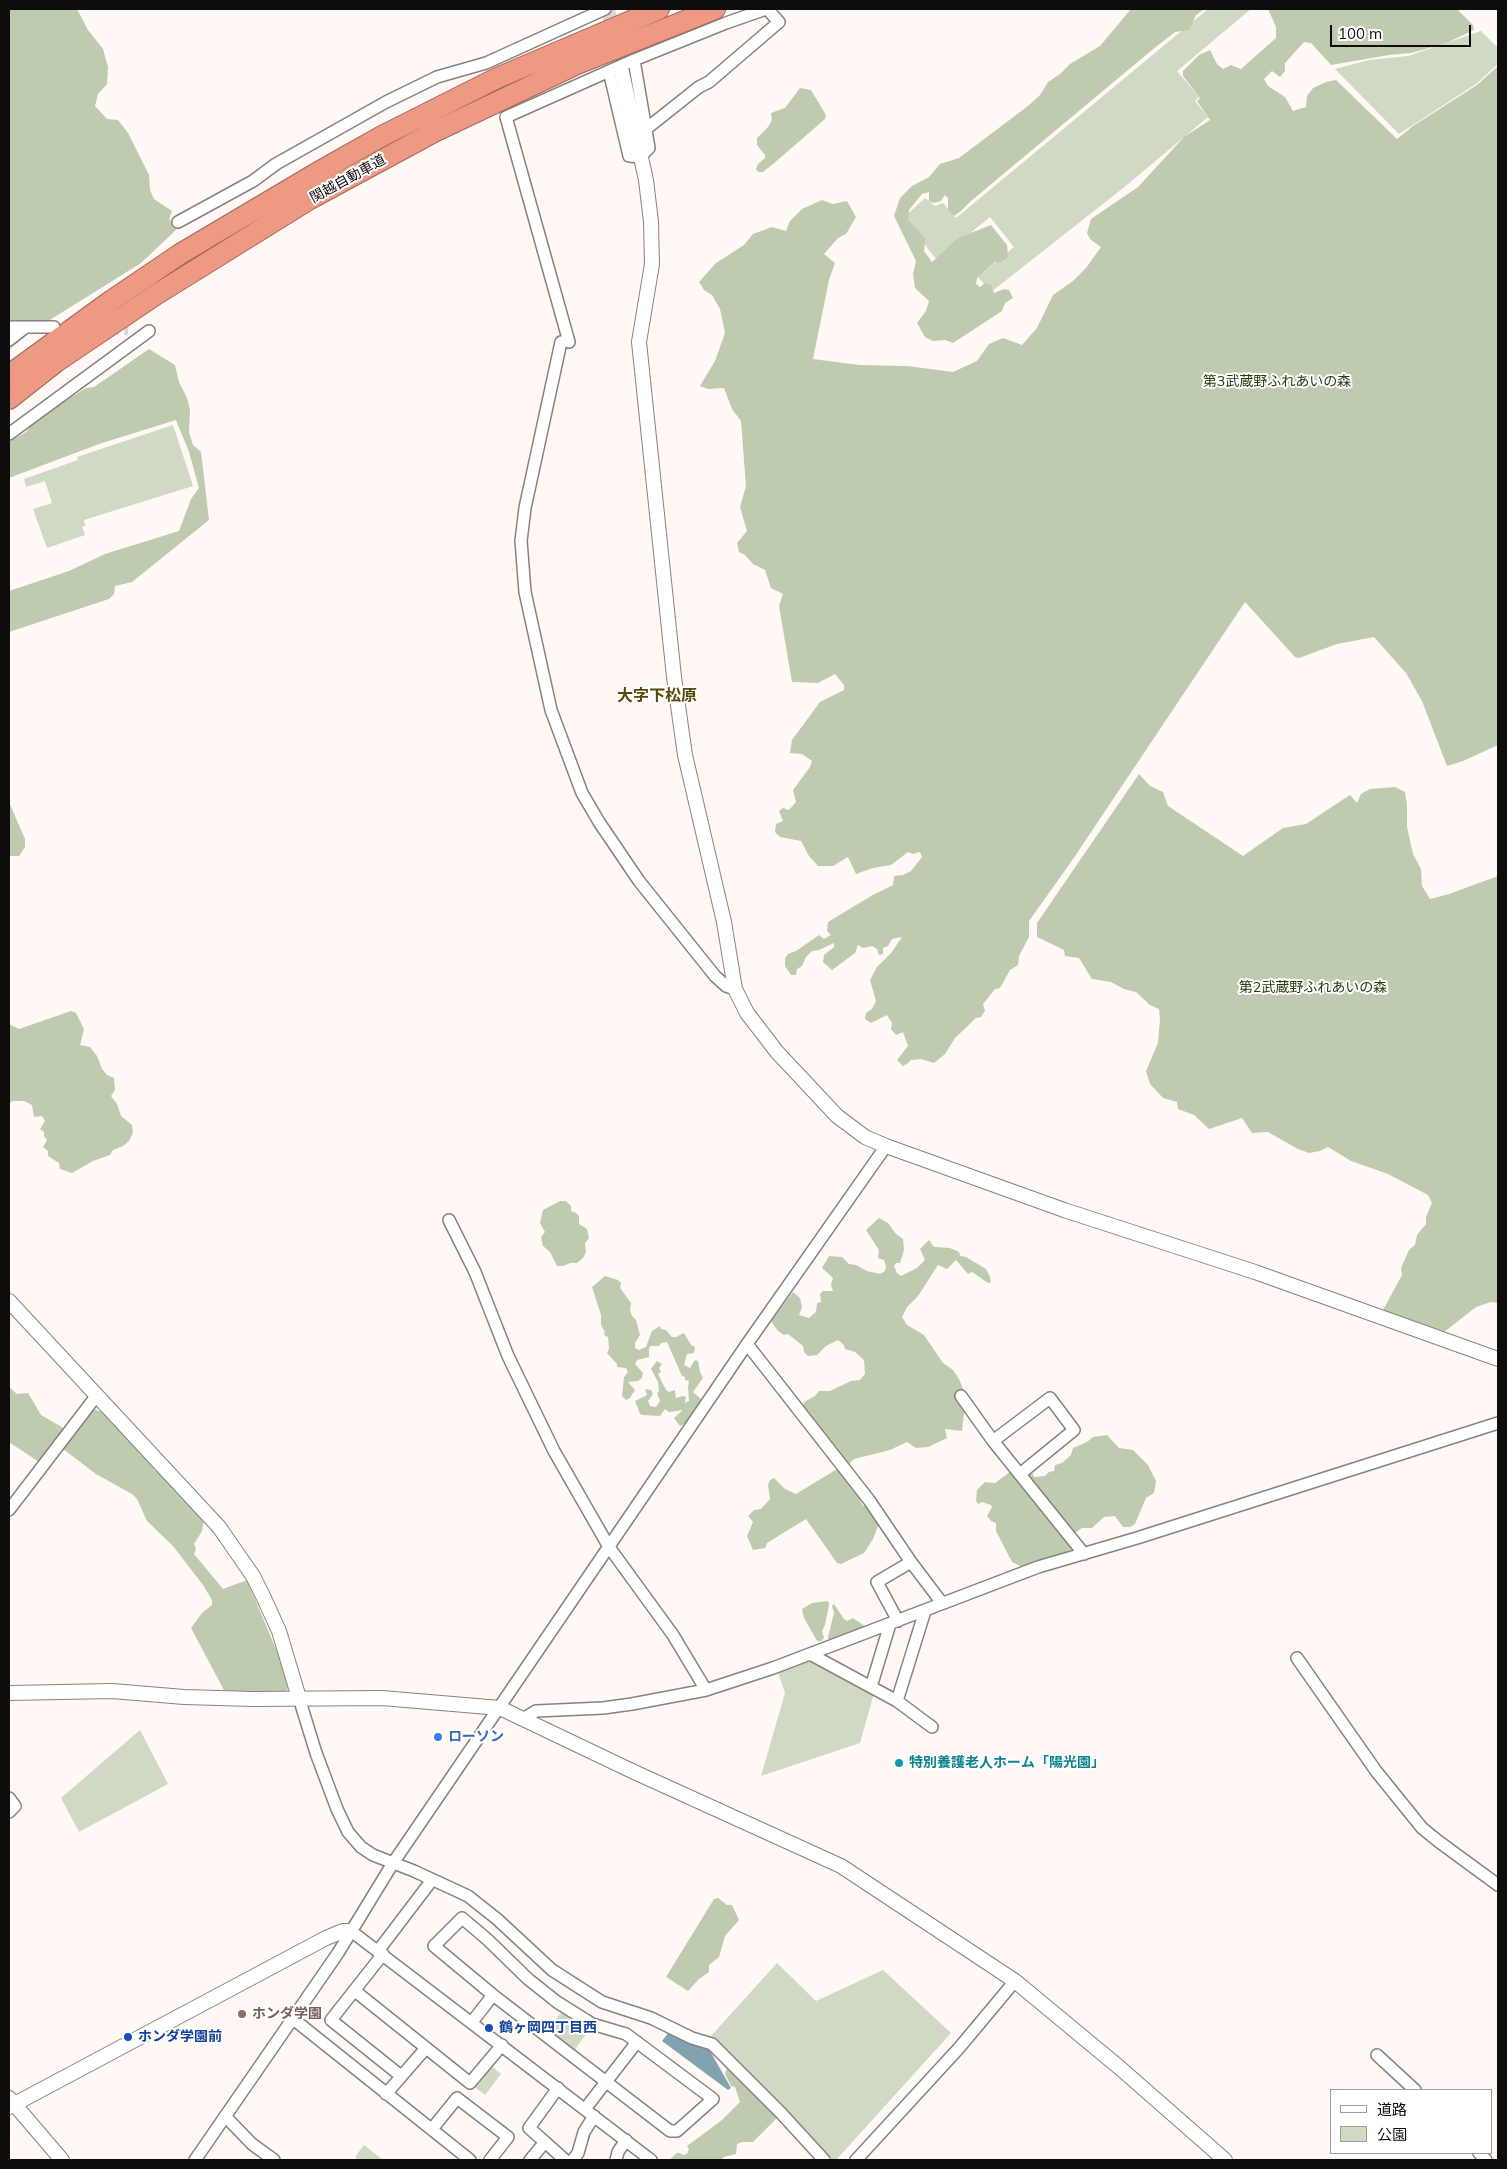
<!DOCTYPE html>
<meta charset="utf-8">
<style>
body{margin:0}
#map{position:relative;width:1507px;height:2169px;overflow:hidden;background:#fff8f4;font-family:Mulish,"Noto Sans JP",sans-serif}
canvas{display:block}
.frame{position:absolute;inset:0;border:10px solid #0f0d0b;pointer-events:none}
.legend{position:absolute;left:1330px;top:2089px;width:162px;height:65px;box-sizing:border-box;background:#fff;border:1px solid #9f9e9d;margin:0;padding:6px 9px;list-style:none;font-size:15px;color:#0f0d0b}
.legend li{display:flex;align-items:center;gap:10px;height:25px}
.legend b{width:25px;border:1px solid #9f9e9d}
.scale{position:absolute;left:1330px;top:25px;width:141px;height:22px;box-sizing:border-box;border:2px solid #0f0d0b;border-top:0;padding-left:6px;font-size:15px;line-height:18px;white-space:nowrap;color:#0f0d0b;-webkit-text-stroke:4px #fff;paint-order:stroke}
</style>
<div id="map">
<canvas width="1507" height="2169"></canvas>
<div class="frame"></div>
<ul class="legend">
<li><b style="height:6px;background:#fff"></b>道路</li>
<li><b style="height:14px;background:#d0d9c4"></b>公園</li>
</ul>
<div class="scale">100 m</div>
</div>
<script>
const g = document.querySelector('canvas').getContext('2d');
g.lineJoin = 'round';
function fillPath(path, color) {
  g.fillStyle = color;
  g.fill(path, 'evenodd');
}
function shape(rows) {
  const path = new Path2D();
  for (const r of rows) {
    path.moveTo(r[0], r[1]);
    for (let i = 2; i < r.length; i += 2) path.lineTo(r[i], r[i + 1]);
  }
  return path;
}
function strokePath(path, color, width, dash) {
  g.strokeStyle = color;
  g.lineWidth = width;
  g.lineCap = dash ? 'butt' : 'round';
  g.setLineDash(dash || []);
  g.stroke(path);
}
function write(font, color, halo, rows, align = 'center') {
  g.font = font + ' Mulish,"Noto Sans JP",sans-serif';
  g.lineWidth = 4;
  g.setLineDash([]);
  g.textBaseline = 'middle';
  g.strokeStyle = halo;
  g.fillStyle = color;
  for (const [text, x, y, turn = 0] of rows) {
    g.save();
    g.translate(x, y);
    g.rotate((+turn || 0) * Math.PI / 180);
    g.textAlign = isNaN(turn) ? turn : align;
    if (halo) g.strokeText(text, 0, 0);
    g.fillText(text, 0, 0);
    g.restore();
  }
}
const green = shape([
 [1208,9,1251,9,1177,71,1199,97,1195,101,1208,117,1122,189,991,292,978,277,1014,247,990,217,937,260,903,218,925,198,935,206,943,203,956,218],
 [1481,31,1498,48,1498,64,1476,84,1399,134,1335,69,1369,60,1408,56],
 [173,425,193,486,84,520,85,526,82,527,85,535,47,548,33,509,52,503,45,481,26,487,24,479,78,460,77,457],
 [813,1659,874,1693,860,1743,761,1776,785,1693,778,1673],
 [140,1730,168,1784,79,1832,61,1798],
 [777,1963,816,2001,883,1970,951,2033,836,2160,832,2160,711,2036],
 [563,2010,591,2027,574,2051,548,2030],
 [489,2064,501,2074,485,2095,472,2085],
 [364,2145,383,2160,358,2160,355,2157]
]);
const forest = shape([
 [9,9,77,9,88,30,103,49,108,67,107,84,98,94,95,106,107,119,118,120,128,133,149,175,150,190,154,199,172,211,169,219,177,229,141,263,29,333,9,350],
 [1131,9,1205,9,1196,15,1189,30,1175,32,1152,50,971,201,961,211,954,216,948,210,948,198,945,195,941,201,934,203,929,201,929,192,922,194,909,210,908,220,925,238,924,251,932,262,958,238,991,225,1007,245,1008,256,1006,259,1001,262,995,262,977,278,976,284,980,287,985,283,991,285,994,293,1004,289,1009,290,1013,298,1005,303,1002,311,953,343,945,340,933,341,925,337,917,323,926,311,929,301,915,288,913,274,916,261,894,216,900,198,912,186,929,177,940,164,959,158,1028,106,1040,95,1048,82,1060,74,1070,64,1100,46],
 [1268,9,1457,9,1473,25,1474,30,1444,44,1411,53,1389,55,1331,65,1311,43,1304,42,1285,63,1285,71,1280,77,1272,71,1264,79,1268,86,1285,97,1293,111,1306,107,1307,96,1313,88,1326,82,1336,80,1397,139,1413,126,1477,85,1498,66,1498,745,1463,761,1447,766,1422,701,1406,673,1374,637,1337,644,1299,658,1295,657,1245,602,1071,862,1029,921,1029,937,1019,956,1018,965,1010,970,1000,988,995,989,983,1004,985,1011,981,1017,976,1018,955,1038,945,1054,934,1063,921,1059,911,1060,908,1063,903,1066,897,1060,908,1046,903,1032,896,1035,891,1029,892,1023,887,1015,871,1023,865,1019,866,1013,872,1009,876,1001,870,980,877,967,891,953,902,937,892,939,888,946,883,948,883,954,879,955,877,949,872,946,863,948,858,945,855,953,832,970,823,962,824,955,834,947,834,943,819,950,812,951,806,957,802,966,797,969,796,975,791,975,785,966,785,958,788,954,796,951,819,935,824,939,831,935,827,931,828,922,871,896,893,885,894,876,903,875,911,871,922,857,920,852,913,854,908,852,891,865,873,868,856,874,848,857,833,866,818,866,809,856,801,841,780,837,775,832,776,824,783,821,779,811,783,808,789,810,796,802,793,790,810,767,812,761,802,754,790,753,792,740,820,702,844,690,844,685,835,674,818,683,792,682,779,606,783,594,771,588,765,570,753,564,745,555,739,552,737,543,747,531,740,507,746,486,741,421,732,409,724,388,708,389,700,386,715,361,725,333,720,309,712,295,704,290,699,282,716,263,744,245,753,234,772,227,786,231,790,221,802,209,822,200,833,204,847,201,856,217,846,234,838,238,824,254,835,263,829,280,813,359,859,365,907,366,953,372,977,361,989,344,1003,338,1022,345,1037,328,1053,295,1073,281,1086,268,1101,247,1090,239,1087,233,1091,219,1138,187,1184,137,1210,120,1197,101,1200,98,1183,76,1183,71,1199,55,1210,50,1217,64,1223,69,1231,65,1241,69,1276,38,1276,27],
 [800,88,811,90,826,115,825,119,773,164,763,172,758,172,756,169,758,164,765,158,765,155,757,145,757,138,768,127,772,120,771,113,785,108],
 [149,349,175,365,179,382,187,398,190,410,189,432,193,445,201,452,209,520,132,582,115,586,114,594,109,599,9,632,9,591,69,571,105,554,179,531,191,499,199,488,189,452,176,420,99,444,9,478,9,442,26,432,39,417,86,388,94,387],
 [1139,774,1150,786,1163,792,1168,806,1243,856,1283,828,1306,824,1350,795,1357,803,1361,794,1370,789,1395,787,1405,792,1407,805,1407,827,1413,854,1421,869,1422,886,1430,899,1449,894,1498,876,1498,1303,1491,1302,1476,1307,1444,1332,1401,1320,1383,1310,1402,1275,1401,1268,1409,1250,1415,1245,1417,1235,1426,1224,1426,1217,1432,1203,1428,1195,1388,1174,1351,1161,1328,1147,1320,1151,1309,1153,1298,1149,1268,1132,1252,1133,1242,1118,1209,1129,1194,1115,1178,1109,1177,1102,1163,1098,1150,1084,1146,1071,1158,1043,1160,1019,1159,1009,1150,1005,1136,992,1124,989,1111,982,1092,979,1079,958,1065,956,1064,950,1037,937,1037,923],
 [9,802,25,839,25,847,19,856,9,856],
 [71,1011,76,1013,84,1029,80,1045,90,1047,97,1056,102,1069,107,1075,114,1078,115,1090,111,1096,117,1104,121,1116,132,1125,133,1133,129,1141,123,1146,113,1150,110,1155,93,1161,72,1173,60,1169,59,1163,48,1156,48,1151,43,1147,47,1140,44,1136,44,1132,40,1129,45,1121,42,1116,34,1117,32,1105,24,1101,12,1101,9,1104,9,1024,19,1029],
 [560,1201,566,1201,571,1206,571,1211,576,1213,579,1216,579,1224,587,1229,589,1238,585,1243,586,1252,583,1258,577,1263,570,1263,563,1266,557,1266,550,1252,543,1246,541,1237,545,1232,540,1223,543,1210],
 [879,1218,888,1223,896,1234,903,1239,904,1250,900,1263,896,1263,894,1266,897,1273,901,1276,917,1268,925,1260,920,1249,929,1240,934,1247,950,1248,959,1252,960,1256,966,1257,986,1269,990,1277,991,1282,988,1283,972,1272,968,1274,956,1260,947,1269,938,1265,918,1296,907,1307,902,1317,907,1325,924,1335,943,1363,953,1370,959,1379,966,1397,962,1431,945,1429,947,1438,928,1447,916,1448,907,1442,890,1450,854,1459,849,1464,848,1476,863,1506,873,1506,880,1521,873,1539,864,1553,841,1564,837,1563,806,1519,767,1543,765,1548,753,1550,747,1536,753,1522,748,1516,754,1510,761,1509,770,1499,768,1485,770,1480,774,1478,785,1489,796,1494,837,1469,844,1459,839,1454,837,1447,828,1440,803,1407,804,1402,815,1396,819,1391,830,1391,851,1381,860,1380,865,1374,864,1360,855,1352,845,1349,844,1345,838,1340,826,1346,817,1355,808,1356,804,1352,803,1346,788,1334,784,1335,778,1331,771,1321,793,1292,800,1298,802,1307,799,1315,809,1318,816,1312,817,1303,821,1302,820,1294,823,1291,833,1291,831,1285,833,1278,822,1268,829,1256,842,1257,849,1264,856,1265,867,1271,880,1274,885,1271,886,1266,884,1260,878,1258,879,1250,866,1230],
 [605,1276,618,1280,621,1283,620,1288,631,1303,630,1310,632,1316,636,1320,640,1335,635,1343,635,1348,639,1350,646,1347,652,1331,660,1326,661,1329,666,1330,672,1337,676,1337,684,1333,691,1345,695,1347,694,1353,687,1354,684,1365,690,1368,695,1360,698,1361,700,1372,703,1378,693,1392,701,1399,689,1421,685,1424,680,1426,674,1418,683,1410,669,1412,665,1409,660,1416,643,1415,640,1414,635,1401,647,1395,645,1389,651,1390,653,1394,648,1401,650,1406,656,1407,660,1401,657,1393,659,1392,658,1382,651,1369,657,1361,662,1364,659,1368,661,1372,658,1374,666,1390,669,1392,675,1390,676,1398,683,1396,686,1397,685,1403,689,1401,688,1387,689,1381,685,1380,685,1377,682,1376,667,1342,661,1343,659,1346,651,1346,649,1348,649,1357,637,1360,635,1364,643,1373,642,1378,638,1381,628,1382,635,1390,630,1398,626,1400,622,1396,624,1377,628,1372,626,1368,617,1367,617,1364,607,1353,609,1349,608,1337,604,1335,605,1332,601,1325,601,1315,592,1287],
 [9,1387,17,1394,28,1393,41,1415,72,1433,92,1409,103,1412,154,1465,154,1470,161,1472,167,1477,171,1486,176,1487,204,1519,202,1531,194,1544,196,1549,194,1554,223,1589,247,1580,283,1666,288,1689,285,1693,225,1692,191,1628,202,1613,212,1605,212,1600,203,1585,173,1546,147,1521,137,1499,132,1494,96,1474,63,1449,45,1466,9,1442],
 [1107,1435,1119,1448,1133,1450,1148,1465,1156,1481,1154,1493,1146,1498,1135,1524,1130,1527,1123,1527,1115,1516,1104,1517,1092,1528,1082,1528,1075,1533,1072,1549,1056,1557,1022,1567,1012,1562,996,1531,996,1523,991,1521,987,1516,992,1507,991,1505,982,1502,978,1504,976,1501,977,1490,985,1482,995,1483,1014,1469,1031,1470,1034,1477,1045,1476,1049,1472,1054,1471,1055,1465,1062,1463,1071,1455,1073,1448,1087,1442,1093,1437],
 [826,1601,829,1602,829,1605,825,1625,822,1631,824,1638,821,1641,817,1641,804,1618,802,1609,812,1603],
 [834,1604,844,1619,847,1621,853,1618,866,1627,829,1641,828,1637,834,1613,832,1606],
 [718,1898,727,1905,732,1905,739,1920,725,1936,719,1957,709,1965,709,1972,699,1979,688,1991,666,1977,714,1899],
 [729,2068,778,2117,753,2142,742,2142,737,2144,736,2154,724,2157,721,2160,669,2160,677,2153,680,2153,683,2155,687,2154,689,2149,687,2146,722,2120,740,2102,735,2087,731,2086,725,2074,726,2070]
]);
const water = shape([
 [669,2032,709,2049,731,2088,728,2090,662,2041]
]);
const minorTunnel = shape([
 [108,329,128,330]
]);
const tertiaryTunnel = shape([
 [608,9,621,68]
]);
const minor = shape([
 [609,71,629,156,640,157,649,148,634,60,726,23,766,9],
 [646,129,699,87,709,82,779,22,767,9],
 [178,222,253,181,276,164,386,102,437,77,486,63,605,9],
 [9,327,54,327],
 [9,340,26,327],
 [561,342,525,508,521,541,525,592,551,710,582,793,599,822,639,881,715,976,726,986,735,989],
 [569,342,506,117,634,60],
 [9,434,149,331],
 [449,1220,475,1272,508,1356,554,1451,609,1547,673,1635,706,1690],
 [747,1344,869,1500,911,1562,942,1603],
 [961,1396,993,1441,1084,1554],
 [993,1441,1050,1398,1074,1430,1020,1474],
 [9,1510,97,1395],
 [898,1621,877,1582,911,1562],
 [810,1654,897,1701,932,1727],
 [1297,1658,1376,1771,1422,1828,1438,1841,1498,1885],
 [871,1687,890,1624],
 [299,1698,316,1753,337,1809,348,1832,361,1847,373,1855,414,1871,468,1896,497,1919,552,1970,602,2002,651,2018,692,2038,712,2044,781,2113,824,2160],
 [897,1701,925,1611],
 [523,1719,536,1711,603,1708,632,1704,706,1690,773,1668,1038,1567,1137,1538,1498,1423],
 [9,1798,15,1806,9,1812],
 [462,1918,488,1940,528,1979,557,2002,592,2024,626,2034,713,2099,677,2131,670,2131,493,1995,434,1946,462,1918],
 [351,1931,651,2160],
 [378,1951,432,1880],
 [383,1954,331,2020,401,2076],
 [355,1991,470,2083,502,2045],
 [292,2018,470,2160],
 [472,2022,493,1995],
 [1377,2055,1415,2090],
 [386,2094,426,2048],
 [585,2109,637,2042],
 [225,2116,252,2144,274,2160],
 [432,2129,457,2098,508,2137,490,2160],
 [545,2142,565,2160],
 [1479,2153,1486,2160],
 [195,2160,338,1953,393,1863,747,1344,886,1146],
 [530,2160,545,2142,529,2128,558,2088],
 [573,2160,578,2153,584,2132,594,2116],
 [616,2160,618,2152,626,2140],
 [856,2160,959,2048,1015,1981]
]);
const tertiary = shape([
 [621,68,646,180,651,222,652,264,639,342,674,677,685,755,724,922,735,989,747,1013,777,1052,837,1116,865,1137,886,1146,1064,1210,1255,1272,1498,1359],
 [9,1301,219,1527,253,1576,263,1596,279,1631,299,1698],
 [9,1693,112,1691,184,1697,253,1699,382,1698,500,1708,632,1771,841,1866,1015,1981,1120,2068,1225,2160],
 [9,2098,62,2160],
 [9,2107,326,1938,343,1931,351,1931]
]);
const motorway = shape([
 [9,375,112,300,180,254,320,171,382,136,497,78,659,9],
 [9,399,56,362,157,294,310,199,434,132,497,102,577,64,715,9]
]);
const markers = [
 [438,1737,5,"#3f7fe0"],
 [899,1763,5,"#0f9aa8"],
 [242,2014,5,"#8d6e63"],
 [489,2028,5,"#1a4fb4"],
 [128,2037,5,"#1a4fb4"]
];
const streetNames = [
 ["関越自動車道",348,179,-29]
];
const parkNames = [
 ["第3武蔵野ふれあいの森",1277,382],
 ["第2武蔵野ふれあいの森",1313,988]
];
const shopNames = [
 ["ローソン",448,1737]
];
const cultureNames = [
 ["特別養護老人ホーム「陽光園」",909,1763]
];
const educationNames = [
 ["ホンダ学園",252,2014]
];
const transitNames = [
 ["鶴ヶ岡四丁目西",499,2028],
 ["ホンダ学園前",138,2037]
];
const quarterNames = [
 ["大字下松原",657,696]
];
fillPath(green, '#d0d9c4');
fillPath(forest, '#becbae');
fillPath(water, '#82a2b0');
strokePath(minorTunnel, '#dbd5d1', 11, [11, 5.5]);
strokePath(tertiaryTunnel, '#dbd5d1', 14, [14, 7]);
strokePath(minor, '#89827d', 14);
strokePath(tertiary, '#89827d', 16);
strokePath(motorway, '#a06859', 22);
strokePath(minor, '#fff', 11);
strokePath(tertiary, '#fff', 14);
strokePath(motorway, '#ee9983', 20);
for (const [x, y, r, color] of markers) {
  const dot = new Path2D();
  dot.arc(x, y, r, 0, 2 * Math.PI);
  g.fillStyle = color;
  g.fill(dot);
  strokePath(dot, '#fff', 2);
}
write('14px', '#0f0d0b', '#fff', streetNames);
write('14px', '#2b3b0e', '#fff', parkNames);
write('bold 14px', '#366cbe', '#fff', shopNames, 'left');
write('bold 14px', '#0d838f', '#fff', cultureNames, 'left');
write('bold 14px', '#785e54', '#fff', educationNames, 'left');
write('bold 14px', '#164399', '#fff', transitNames, 'left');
write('bold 16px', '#564a09', '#fff', quarterNames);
</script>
